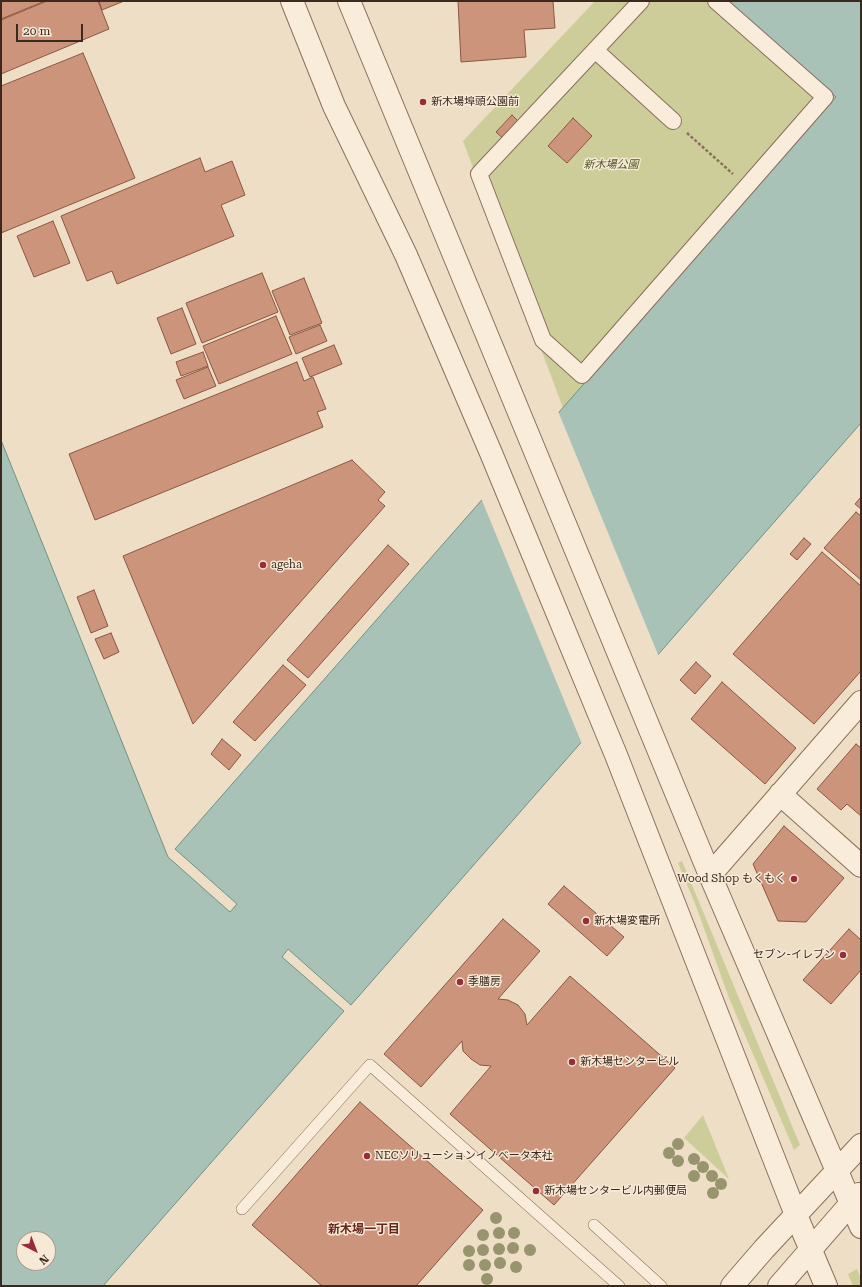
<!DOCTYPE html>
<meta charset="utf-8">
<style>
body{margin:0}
#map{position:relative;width:862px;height:1287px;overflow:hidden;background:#efdec6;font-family:"Roboto Serif",serif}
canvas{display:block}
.frame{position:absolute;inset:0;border:2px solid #3b291f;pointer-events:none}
.north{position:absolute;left:16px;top:1231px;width:40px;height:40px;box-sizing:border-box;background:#f6e9d6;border:1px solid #ab9c8d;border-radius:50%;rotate:138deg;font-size:11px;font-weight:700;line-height:16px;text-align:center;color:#3b291f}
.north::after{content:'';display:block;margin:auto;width:14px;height:18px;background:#9a2b39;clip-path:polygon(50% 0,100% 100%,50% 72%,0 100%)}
.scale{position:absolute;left:16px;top:24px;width:67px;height:18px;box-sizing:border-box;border:2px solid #3b291f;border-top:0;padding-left:5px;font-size:12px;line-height:14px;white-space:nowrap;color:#3b291f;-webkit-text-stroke:3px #f6e9d6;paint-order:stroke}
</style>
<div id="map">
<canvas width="862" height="1287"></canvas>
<div class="frame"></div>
<div class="north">N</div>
<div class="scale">20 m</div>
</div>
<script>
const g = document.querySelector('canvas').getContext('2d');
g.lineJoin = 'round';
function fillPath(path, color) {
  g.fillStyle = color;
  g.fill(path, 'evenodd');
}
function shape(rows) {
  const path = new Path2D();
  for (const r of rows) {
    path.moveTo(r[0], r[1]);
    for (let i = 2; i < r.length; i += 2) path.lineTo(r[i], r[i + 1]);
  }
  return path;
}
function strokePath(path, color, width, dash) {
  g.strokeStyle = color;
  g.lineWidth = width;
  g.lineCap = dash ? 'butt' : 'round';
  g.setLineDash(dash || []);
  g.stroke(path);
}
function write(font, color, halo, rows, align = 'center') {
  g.font = font + ' "Roboto Serif","Noto Sans JP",serif';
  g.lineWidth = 3;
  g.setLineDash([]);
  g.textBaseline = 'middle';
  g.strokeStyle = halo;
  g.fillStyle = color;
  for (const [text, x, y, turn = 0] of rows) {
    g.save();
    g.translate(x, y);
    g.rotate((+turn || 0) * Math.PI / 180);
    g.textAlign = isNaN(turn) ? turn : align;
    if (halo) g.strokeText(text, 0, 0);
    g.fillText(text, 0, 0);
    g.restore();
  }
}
const green = shape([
 [595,1,728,1,836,97,563,408,463,141],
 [682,861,800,1145,794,1150,729,998,696,906,678,863],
 [703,1115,729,1179,684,1138],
 [857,1269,861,1279,861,1286,853,1286,848,1274]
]);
const water = shape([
 [728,1,861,1,861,423,351,1005,288,949,282,957,344,1011,103,1286,1,1286,1,440,168,857,230,912,237,904,175,849,836,97,728,1],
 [24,1239,48,1239,48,1263,24,1263,24,1239]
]);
const pier = shape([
 [558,411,659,657,582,744,481,498]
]);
const building = shape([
 [1,1,45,1,1,19,1,1],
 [47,1,98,1,109,29,1,74,1,20,47,1],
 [99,1,124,1,102,10,99,1],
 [458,1,553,1,555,28,524,30,526,57,461,62,458,1],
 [83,53,135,178,1,233,1,86,83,53],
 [512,115,521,124,505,140,496,132,512,115],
 [573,118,592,136,567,163,548,146,573,118],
 [200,158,205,172,232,161,245,195,221,205,234,236,117,284,112,271,87,281,61,216,200,158],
 [53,221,70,263,34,277,17,236,53,221],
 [262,273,278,312,202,343,186,303,262,273],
 [304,278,322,323,290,335,272,291,304,278],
 [182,308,196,344,171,354,157,318,182,308],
 [276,316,292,354,219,384,203,346,276,316],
 [320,325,327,341,296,354,289,337,320,325],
 [334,345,342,364,310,377,302,358,334,345],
 [203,352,208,366,181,376,176,362,203,352],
 [297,362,304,381,313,377,326,409,317,412,323,427,95,520,69,454,297,362],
 [208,367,216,386,184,399,176,380,208,367],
 [352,460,385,492,378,500,385,506,193,724,123,556,352,460],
 [861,497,861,509,855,504,861,497],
 [856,512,861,516,861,580,824,548,856,512],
 [804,538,811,544,797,560,790,554,804,538],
 [388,545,409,564,308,678,287,660,388,545],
 [822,552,861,586,861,671,814,724,733,654,822,552],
 [94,590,108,626,91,633,77,597,94,590],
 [111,633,119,652,104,659,95,639,111,633],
 [696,662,711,676,695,694,680,680,696,662],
 [283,665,306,685,255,741,233,722,283,665],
 [722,682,796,748,765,784,691,719,722,682],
 [222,739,241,755,229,770,211,754,222,739],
 [856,744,861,748,861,816,847,804,841,810,817,789,856,744],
 [784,826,844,878,806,922,778,921,753,864,784,826],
 [564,886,624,937,607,956,548,904,564,886],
 [503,919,540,951,498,999,508,1000,518,1005,525,1014,527,1025,570,976,675,1068,554,1205,450,1114,491,1066,480,1065,471,1059,463,1051,462,1041,421,1087,384,1054,503,919],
 [849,929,861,940,861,970,831,1004,803,980,849,929],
 [360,1102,483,1210,416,1286,322,1286,252,1225,360,1102]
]);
const path = shape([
 [687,133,733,174]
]);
const service = shape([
 [242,1209,370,1065,619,1286],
 [594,1225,661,1286]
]);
const pedestrian = shape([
 [641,1,479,174,543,340,582,375,825,97,716,1],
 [595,50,673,121]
]);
const minor = shape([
 [780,794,861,866],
 [710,875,861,702]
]);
const tertiary = shape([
 [292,1,334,106,406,255,491,453,616,755,796,1215,826,1286],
 [349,1,710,875,861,1227],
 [732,1286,764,1249,861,1145],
 [779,1286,859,1194]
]);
const trees = [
 [678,1144],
 [669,1153],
 [694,1159],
 [678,1161],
 [703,1167],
 [694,1176],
 [712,1176],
 [721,1184],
 [713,1193],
 [496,1218],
 [499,1233],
 [514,1233],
 [483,1235],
 [513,1248],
 [499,1249],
 [483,1250],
 [530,1250],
 [469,1251],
 [500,1263],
 [469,1265],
 [485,1265],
 [516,1267],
 [487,1279]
];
const markers = [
 [423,102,4,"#9a2b39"],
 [263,565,4,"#9a2b39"],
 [794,879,4,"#9a2b39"],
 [586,921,4,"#9a2b39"],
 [843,955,4,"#9a2b39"],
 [460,982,4,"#9a2b39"],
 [572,1062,4,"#9a2b39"],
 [367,1156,4,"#9a2b39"],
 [536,1191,4,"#9a2b39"]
];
const poiNames = [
 ["新木場埠頭公園前",431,102],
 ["ageha",271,565],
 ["Wood Shop もくもく",786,879,"right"],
 ["新木場変電所",594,921],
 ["セブン-イレブン",835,955,"right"],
 ["季膳房",468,982],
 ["新木場センタービル",580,1062],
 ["NECソリューションイノベータ本社",375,1156],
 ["新木場センタービル内郵便局",544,1191]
];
const parkNames = [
 ["新木場公園",611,165]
];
const neighbourhoodNames = [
 ["新木場一丁目",364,1229]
];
fillPath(green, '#cdcd9a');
fillPath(water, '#a8c2b7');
strokePath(water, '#6e9184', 1);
fillPath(pier, '#efdec6');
fillPath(building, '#cd947c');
strokePath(building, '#8a5641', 1);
strokePath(service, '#8a6f5c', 12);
strokePath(pedestrian, '#8a6f5c', 18);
strokePath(minor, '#8a6f5c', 24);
strokePath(tertiary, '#8a6f5c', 24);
strokePath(path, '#8a6f5c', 2.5, [3, 2]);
strokePath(service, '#f9ecda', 11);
strokePath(pedestrian, '#f9ecda', 16);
strokePath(minor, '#f9ecda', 22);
strokePath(tertiary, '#f9ecda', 22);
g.fillStyle = '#98946e';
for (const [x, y] of trees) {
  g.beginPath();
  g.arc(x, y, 6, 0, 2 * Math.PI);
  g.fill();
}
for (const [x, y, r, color] of markers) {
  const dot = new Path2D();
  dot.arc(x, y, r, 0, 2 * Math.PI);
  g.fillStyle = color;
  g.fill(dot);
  strokePath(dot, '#f6e9d6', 1.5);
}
write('11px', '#3b291f', '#f6e9d6', poiNames, 'left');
write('italic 11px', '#505726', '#f6e9d6', parkNames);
write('bold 12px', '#68251e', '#f6e9d6', neighbourhoodNames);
</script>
